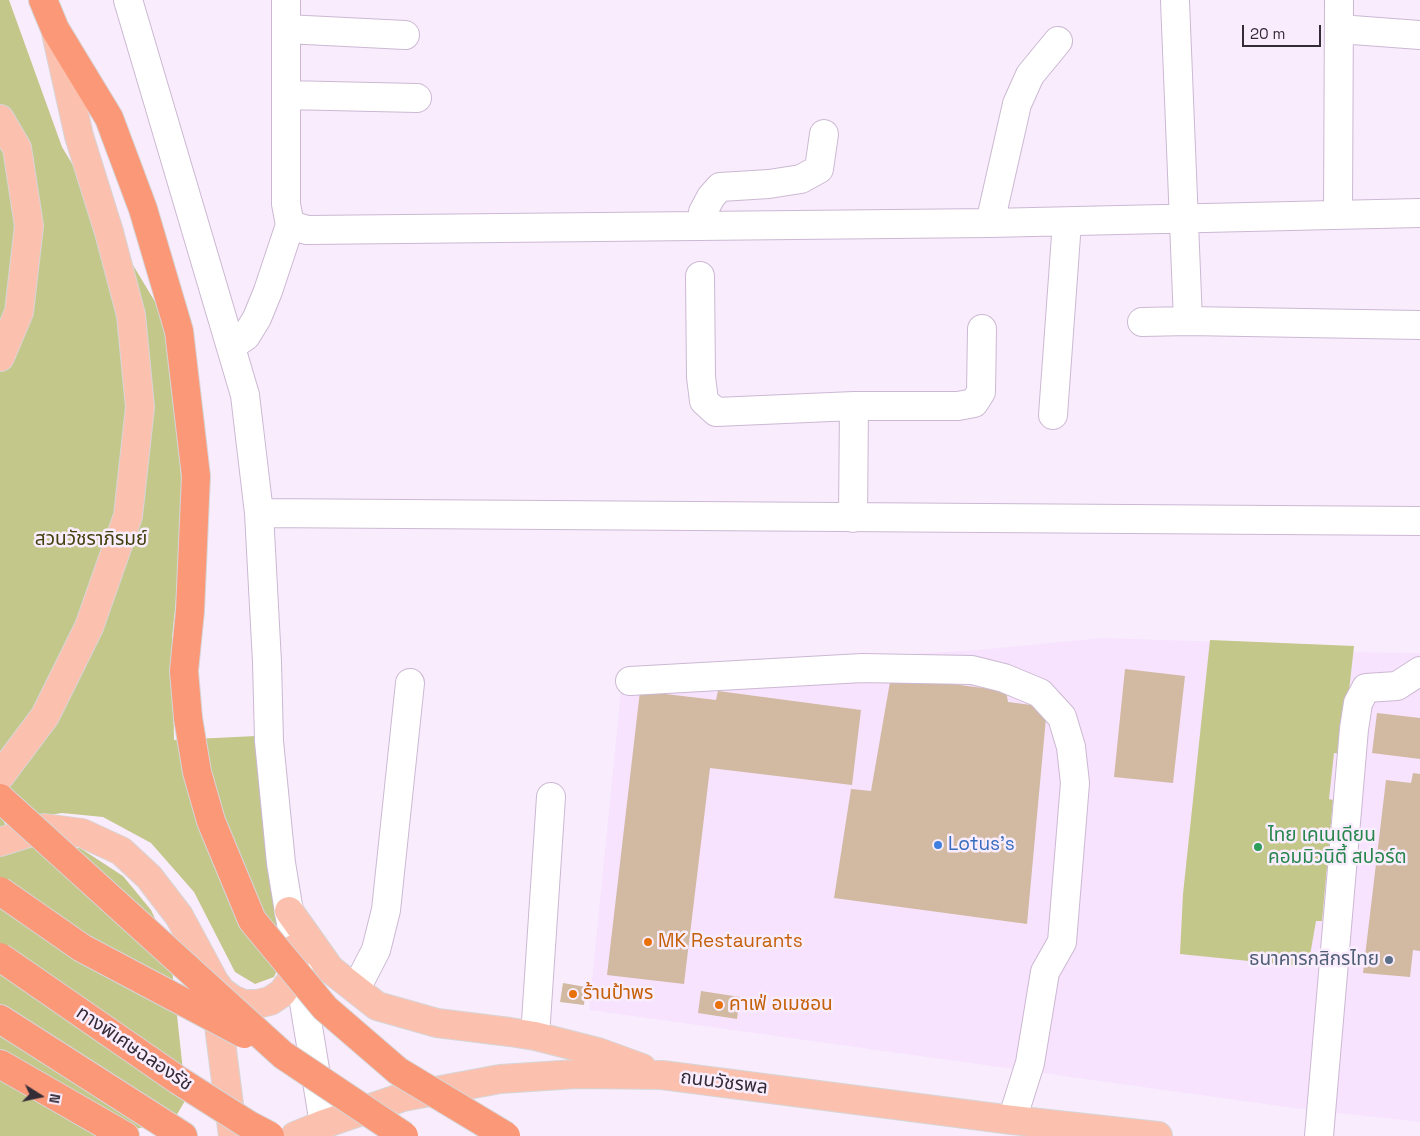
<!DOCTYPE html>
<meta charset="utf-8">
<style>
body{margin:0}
#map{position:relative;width:1420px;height:1136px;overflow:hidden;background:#f9edfd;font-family:"Space Grotesk",sans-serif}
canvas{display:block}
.north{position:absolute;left:15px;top:1071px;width:50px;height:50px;-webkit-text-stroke:4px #f9edfd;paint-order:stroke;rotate:100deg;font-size:14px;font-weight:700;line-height:20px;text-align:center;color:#332b36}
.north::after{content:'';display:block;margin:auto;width:18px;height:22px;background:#332b36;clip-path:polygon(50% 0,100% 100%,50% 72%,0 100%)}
.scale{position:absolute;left:1242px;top:25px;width:79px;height:22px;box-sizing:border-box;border:2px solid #332b36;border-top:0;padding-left:6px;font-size:15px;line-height:18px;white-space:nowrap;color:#332b36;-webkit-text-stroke:4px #f9edfd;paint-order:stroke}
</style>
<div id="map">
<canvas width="1420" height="1136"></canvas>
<div class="north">N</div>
<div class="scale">20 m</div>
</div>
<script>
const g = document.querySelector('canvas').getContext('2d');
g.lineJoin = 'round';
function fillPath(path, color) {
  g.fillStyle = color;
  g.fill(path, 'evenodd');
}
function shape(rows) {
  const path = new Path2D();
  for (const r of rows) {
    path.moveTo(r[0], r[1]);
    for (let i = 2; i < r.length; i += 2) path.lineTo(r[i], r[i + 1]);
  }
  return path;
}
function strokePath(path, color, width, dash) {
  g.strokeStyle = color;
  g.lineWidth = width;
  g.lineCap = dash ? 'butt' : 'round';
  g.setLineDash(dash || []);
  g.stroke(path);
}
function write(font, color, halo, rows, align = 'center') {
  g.font = font + ' "Space Grotesk","Noto Sans Thai",sans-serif';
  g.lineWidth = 5;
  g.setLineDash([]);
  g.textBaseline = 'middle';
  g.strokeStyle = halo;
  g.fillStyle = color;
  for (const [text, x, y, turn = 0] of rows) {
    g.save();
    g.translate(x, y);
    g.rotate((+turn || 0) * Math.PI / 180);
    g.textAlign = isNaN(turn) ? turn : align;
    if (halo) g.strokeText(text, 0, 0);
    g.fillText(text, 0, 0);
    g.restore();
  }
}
const built = shape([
 [1102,638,1354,646,1353,652,1420,653,1420,1122,1301,1109,589,1010,623,671,978,650]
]);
const green = shape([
 [0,0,9,0,62,147,163,315,178,421,182,496,182,544,172,638,174,740,256,736,287,948,274,977,255,984,235,972,194,892,151,843,103,817,62,813,4,822,17,847,80,848,123,876,151,910,170,950,186,1099,175,1118,112,1136,0,1136],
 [1210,640,1354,646,1342,754,1334,753,1329,799,1333,800,1322,921,1316,921,1308,967,1180,954,1183,894]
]);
const building = shape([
 [1125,669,1185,676,1173,783,1114,777],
 [891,676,1006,691,1008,702,1047,707,1027,924,834,898,851,789,871,791],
 [640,691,716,700,718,691,861,710,852,785,710,768,684,984,607,975],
 [1377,713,1420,718,1420,759,1372,753],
 [1413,773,1420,774,1420,951,1413,950,1410,977,1363,973,1386,780,1411,783],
 [563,983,586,987,584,1005,560,1002],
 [701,991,740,997,737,1019,698,1013]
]);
const minor = shape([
 [128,0,245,395,259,513,267,662,269,741,281,863,324,1124],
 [1175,1,1188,321],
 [286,29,405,35],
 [1339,29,1420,35],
 [286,95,417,98],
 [1338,214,1339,0],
 [990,223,1017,104,1030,75,1058,41],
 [290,225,307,230,990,223,1420,213],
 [701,226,703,212,711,197,720,187,769,184,801,179,819,169,824,134],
 [700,276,701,377,704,401,716,412,854,406,958,406,974,403,981,392,982,329],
 [1142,322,1188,321,1420,325],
 [231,346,246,336,257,318,268,291,290,225,286,204,286,0],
 [1053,415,1067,222],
 [259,513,1420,521],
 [853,518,854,406],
 [630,681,862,668,972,670,1004,678,1040,693,1062,717,1071,747,1075,783,1062,942,1045,972,1030,1063,1012,1120],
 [356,989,376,950,386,910,410,683],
 [535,1036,551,797],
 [1319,1136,1354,729,1358,703,1366,688,1397,686,1420,671]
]);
const major = shape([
 [0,119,17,148,29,226,19,312,0,357],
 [0,776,45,716,89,627,128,516,140,407,131,315,109,232,79,136,56,33],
 [0,842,44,828,82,833,121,851,149,877,179,916,213,979,233,1136],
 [289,911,330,969,377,1006,437,1023,510,1032,535,1036,598,1052,642,1068],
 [217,985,221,991,232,999,244,1004,257,1004,270,1001,282,993,290,982,295,970,294,949],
 [295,1136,324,1124,403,1097,500,1079,576,1074,662,1075,1012,1120,1158,1136]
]);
const highway = shape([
 [43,0,55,29,109,118,143,209,179,331,196,476,190,611,184,671,188,718],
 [0,1019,183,1136],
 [0,1064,125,1136]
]);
const highwayBridge = shape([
 [188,718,197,772,211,821,252,920,325,1008,398,1071,506,1136],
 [0,798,283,1055,404,1136],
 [0,891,82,948,244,1034],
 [0,957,178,1080,249,1125,270,1136]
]);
const markers = [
 [938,845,5,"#3f7fe0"],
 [1258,847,5,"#2e9e5b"],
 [648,942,5,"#e8710a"],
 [1389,960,5,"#5c6f8a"],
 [573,994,5,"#e8710a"],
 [719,1005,5,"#e8710a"]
];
const parkNames = [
 ["สวนวัชราภิรมย์",91,540]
];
const leisureNames = [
 ["ไทย เคเนเดียน",1268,836],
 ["คอมมิวนิตี้ สปอร์ต",1268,858]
];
const shopNames = [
 ["Lotus's",948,845]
];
const foodNames = [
 ["MK Restaurants",658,942],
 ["ร้านป้าพร",583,994],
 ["คาเฟ่ อเมซอน",729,1005]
];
const serviceNames = [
 ["ธนาคารกสิกรไทย",1379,960]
];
const streetNames = [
 ["ทางพิเศษฉลองรัช",134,1049,34],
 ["ถนนวัชรพล",724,1083,7]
];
fillPath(built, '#f7e3fe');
fillPath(green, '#c3c78a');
fillPath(building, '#d1b9a2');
strokePath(minor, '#ccb8d2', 30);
strokePath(major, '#d6d5d7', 30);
strokePath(highway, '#d6d5d7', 30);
strokePath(minor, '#fff', 28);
strokePath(major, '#fcc1ae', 28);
strokePath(highway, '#fa9878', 28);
strokePath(highwayBridge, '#d6d5d7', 30, []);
strokePath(highwayBridge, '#fa9878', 28);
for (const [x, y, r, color] of markers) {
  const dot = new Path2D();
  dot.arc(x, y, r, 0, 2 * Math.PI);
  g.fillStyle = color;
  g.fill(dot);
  strokePath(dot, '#f9edfd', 2);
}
write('19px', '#40420d', '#f9edfd', parkNames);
write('19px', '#27864d', '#f9edfd', leisureNames, 'left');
write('19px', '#366cbe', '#f9edfd', shopNames, 'left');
write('19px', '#c56008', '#f9edfd', foodNames, 'left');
write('19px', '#4e5e75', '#f9edfd', serviceNames, 'right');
write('19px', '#332b36', '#f9edfd', streetNames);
</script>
